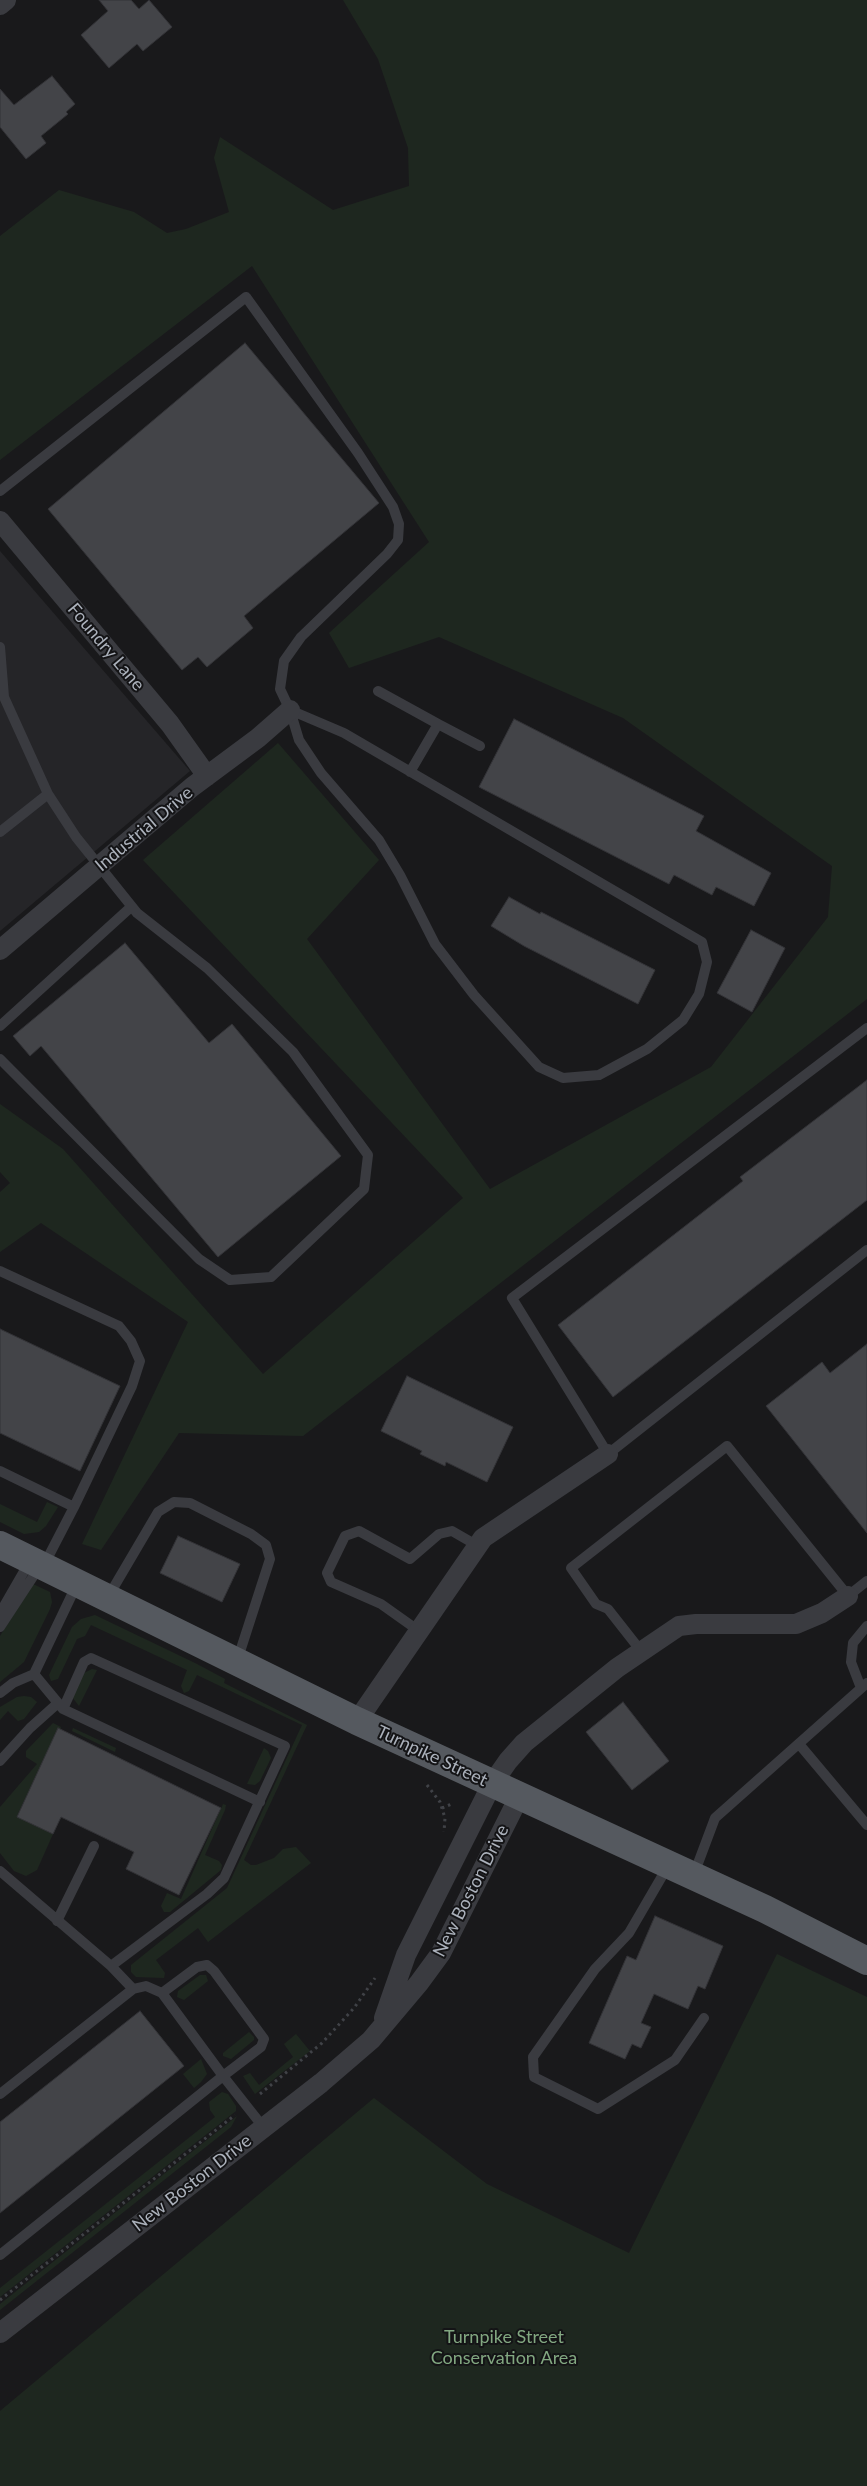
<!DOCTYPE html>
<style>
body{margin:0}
canvas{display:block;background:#19191b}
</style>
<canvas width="867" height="2486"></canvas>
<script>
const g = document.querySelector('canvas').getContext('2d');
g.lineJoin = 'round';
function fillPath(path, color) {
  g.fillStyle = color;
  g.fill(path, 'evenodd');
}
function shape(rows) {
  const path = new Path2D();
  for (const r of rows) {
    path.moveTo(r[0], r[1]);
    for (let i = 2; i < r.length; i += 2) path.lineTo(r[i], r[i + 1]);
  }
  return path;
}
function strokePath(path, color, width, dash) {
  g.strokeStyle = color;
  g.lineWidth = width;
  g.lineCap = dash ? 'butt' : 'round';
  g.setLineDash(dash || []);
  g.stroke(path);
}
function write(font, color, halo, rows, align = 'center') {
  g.font = font + ' Lato,sans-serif';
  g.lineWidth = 4;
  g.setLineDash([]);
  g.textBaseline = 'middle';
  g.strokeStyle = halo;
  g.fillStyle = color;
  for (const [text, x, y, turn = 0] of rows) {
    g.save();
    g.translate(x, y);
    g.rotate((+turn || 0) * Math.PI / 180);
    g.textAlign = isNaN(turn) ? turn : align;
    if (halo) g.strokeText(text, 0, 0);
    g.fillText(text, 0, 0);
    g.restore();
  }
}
const built = shape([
 [0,551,190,771,0,931]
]);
const green = shape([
 [343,0,867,0,867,999,303,1436,179,1433,101,1550,82,1544,188,1322,41,1223,0,1252,0,1192,10,1183,0,1172,0,1104,63,1149,263,1374,463,1198,143,860,278,743,379,860,307,939,490,1189,711,1067,828,917,832,866,623,718,439,637,349,668,329,633,429,542,252,266,0,460,0,236,59,190,134,212,167,233,186,229,229,212,214,158,220,137,333,210,409,186,408,148,378,59],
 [47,1502,58,1507,46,1526,39,1532,24,1534,0,1522,0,1504,37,1522],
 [33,1584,50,1592,52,1602,50,1609,24,1662,0,1682,0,1636],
 [95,1615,197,1664,225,1679,224,1683,307,1725,244,1860,251,1865,256,1865,274,1858,283,1849,296,1847,311,1863,208,1942,198,1928,156,1960,165,1973,164,1978,136,1977,131,1972,131,1965,227,1888,302,1725,197,1675,189,1691,184,1693,181,1686,187,1670,91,1625,85,1636,77,1639,58,1679,51,1681,49,1675,72,1627,81,1619],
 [92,1669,97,1670,79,1706,72,1697,84,1673],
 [24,1696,31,1697,37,1702,24,1719,18,1721,8,1711,0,1720,0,1707,17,1697],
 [53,1723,61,1727,60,1730,58,1729,17,1816,53,1834,37,1870,26,1876,14,1871,0,1853,0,1807,37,1764,26,1757,26,1751],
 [73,1728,116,1748,115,1752,72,1731],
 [264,1748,268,1751,271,1758,260,1781,255,1785,247,1784],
 [223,1804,226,1805,225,1810,205,1855,219,1861,222,1865,221,1870,170,1912,164,1912,161,1906,167,1893,181,1899],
 [777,1954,867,1997,867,2486,0,2486,0,2411,374,2098,487,2184,629,2253],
 [200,1975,206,1975,208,1981,184,2000,177,1997,178,1991],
 [249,2032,254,2037,254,2040,231,2059,223,2056,223,2053],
 [296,2034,310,2051,255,2094,243,2076,250,2073,259,2085,293,2057,284,2044],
 [201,2059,207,2074,201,2082,194,2088,183,2074],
 [222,2092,228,2094,236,2106,236,2111,0,2297,0,2288,215,2117,210,2110,209,2102],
 [237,2116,231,2127,0,2310,0,2304]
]);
const building = shape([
 [99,0,131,0,139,9,149,0,172,27,143,51,137,44,109,68,81,35,108,11,99,0],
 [52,76,75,104,66,112,68,114,41,136,46,143,26,159,0,127,0,89,14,105,52,76],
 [245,343,379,503,244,616,253,628,207,667,198,657,182,670,48,509,245,343],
 [514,719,704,816,696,831,771,873,754,906,716,887,712,895,674,875,669,884,479,787,514,719],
 [509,897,540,914,541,912,655,970,638,1004,524,946,491,926,509,897],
 [751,930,785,948,752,1012,717,993,751,930],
 [125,943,209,1043,232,1024,341,1156,218,1257,41,1046,30,1056,13,1036,125,943],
 [867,1080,867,1200,613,1397,558,1325,743,1181,740,1177,867,1080],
 [0,1329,120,1386,80,1471,0,1433,0,1329],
 [867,1344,867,1533,766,1406,822,1362,830,1373,867,1344],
 [407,1376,513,1427,487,1482,446,1462,445,1466,420,1454,422,1451,381,1431,407,1376],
 [178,1536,240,1564,222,1602,160,1573,178,1536],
 [623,1702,669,1761,632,1790,586,1732,623,1702],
 [58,1728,221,1808,179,1895,126,1869,134,1852,61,1817,53,1834,17,1817,58,1728],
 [655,1916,723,1946,705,1989,698,1986,688,2009,654,1994,641,2023,651,2027,641,2048,632,2044,625,2059,589,2043,627,1956,636,1960,655,1916],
 [140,2011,184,2066,0,2213,0,2122,140,2011]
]);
const path = shape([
 [427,1785,440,1802,445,1818,444,1832],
 [442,1808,454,1803],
 [260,2094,322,2043,354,2008,375,1978],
 [0,2300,235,2115]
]);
const lane = shape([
 [0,491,246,297,358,453,393,507,399,524,398,540,387,554,301,637,284,661,280,689,290,710,299,740,321,773,379,840,400,875,435,944,474,995,539,1067,563,1078,599,1075,647,1049,683,1020,699,994,707,962,702,942,344,733,290,710],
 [0,647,4,697,48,794,76,837,137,913,207,968,293,1052,368,1155,364,1189,271,1277,230,1280,199,1259,0,1059],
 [378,691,438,724,410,772],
 [438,724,480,746],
 [0,832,48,794],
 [0,1026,131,907],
 [867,1028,512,1298,608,1454,867,1250],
 [0,1271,119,1326,131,1341,140,1361,132,1386,74,1507,44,1565],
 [0,1471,74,1507],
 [77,1584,34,1674,63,1709,84,1662,91,1658,285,1746,224,1878,207,1894,111,1966,133,1989],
 [108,1597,158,1512,174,1502,190,1503,251,1534,266,1545,270,1559,237,1661],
 [0,1613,30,1561],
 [0,1627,40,1566],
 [419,1631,381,1604,331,1582,327,1573,345,1536,359,1531,410,1559,439,1534,452,1531,478,1546],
 [641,1651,608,1609,596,1604,571,1568,727,1446,848,1596,867,1581],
 [861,1688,851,1662,853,1643,867,1626],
 [0,1693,13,1683,34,1674],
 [63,1709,260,1802],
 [799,1744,867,1825],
 [0,1761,30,1728,58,1703],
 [668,1866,629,1933,595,1969,533,2057,534,2077,598,2109,675,2060,704,2018],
 [0,1871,111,1966],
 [694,1874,715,1818,867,1683],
 [57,1921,94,1846],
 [0,2094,133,1989,146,1986,162,1993,197,1967,207,1965,214,1971,264,2039,261,2047,223,2076,264,2128],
 [0,2255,223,2076,162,1993]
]);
const street = shape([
 [0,5,6,0],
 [0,521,170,724,207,776],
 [0,950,192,787,258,738,290,710],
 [357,1721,483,1538,608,1454],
 [384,2018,406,1955,492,1784,508,1761,524,1743,617,1668,679,1626,696,1624,796,1624,822,1613,848,1596],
 [0,2333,321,2083,371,2040,419,1983,441,1953,519,1797]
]);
const primary = shape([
 [0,1545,357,1721,765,1909,867,1961]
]);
const streetNames = [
 ["Foundry Lane",106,647,50],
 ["Industrial Drive",144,829,-40],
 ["Turnpike Street",432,1756,25],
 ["New Boston Drive",471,1891,-63],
 ["New Boston Drive",192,2183,-38]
];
const parkNames = [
 ["Turnpike Street",504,2337],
 ["Conservation Area",504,2358]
];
fillPath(built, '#252528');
fillPath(green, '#1e271f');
fillPath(building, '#434448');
strokePath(building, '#333337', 1);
strokePath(path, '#404247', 3, [2.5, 4]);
strokePath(lane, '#3a3b40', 10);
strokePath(street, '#3a3b40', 20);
strokePath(primary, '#55595f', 28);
write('18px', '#abb1bb', '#141416', streetNames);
write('18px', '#82a781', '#141416', parkNames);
</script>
